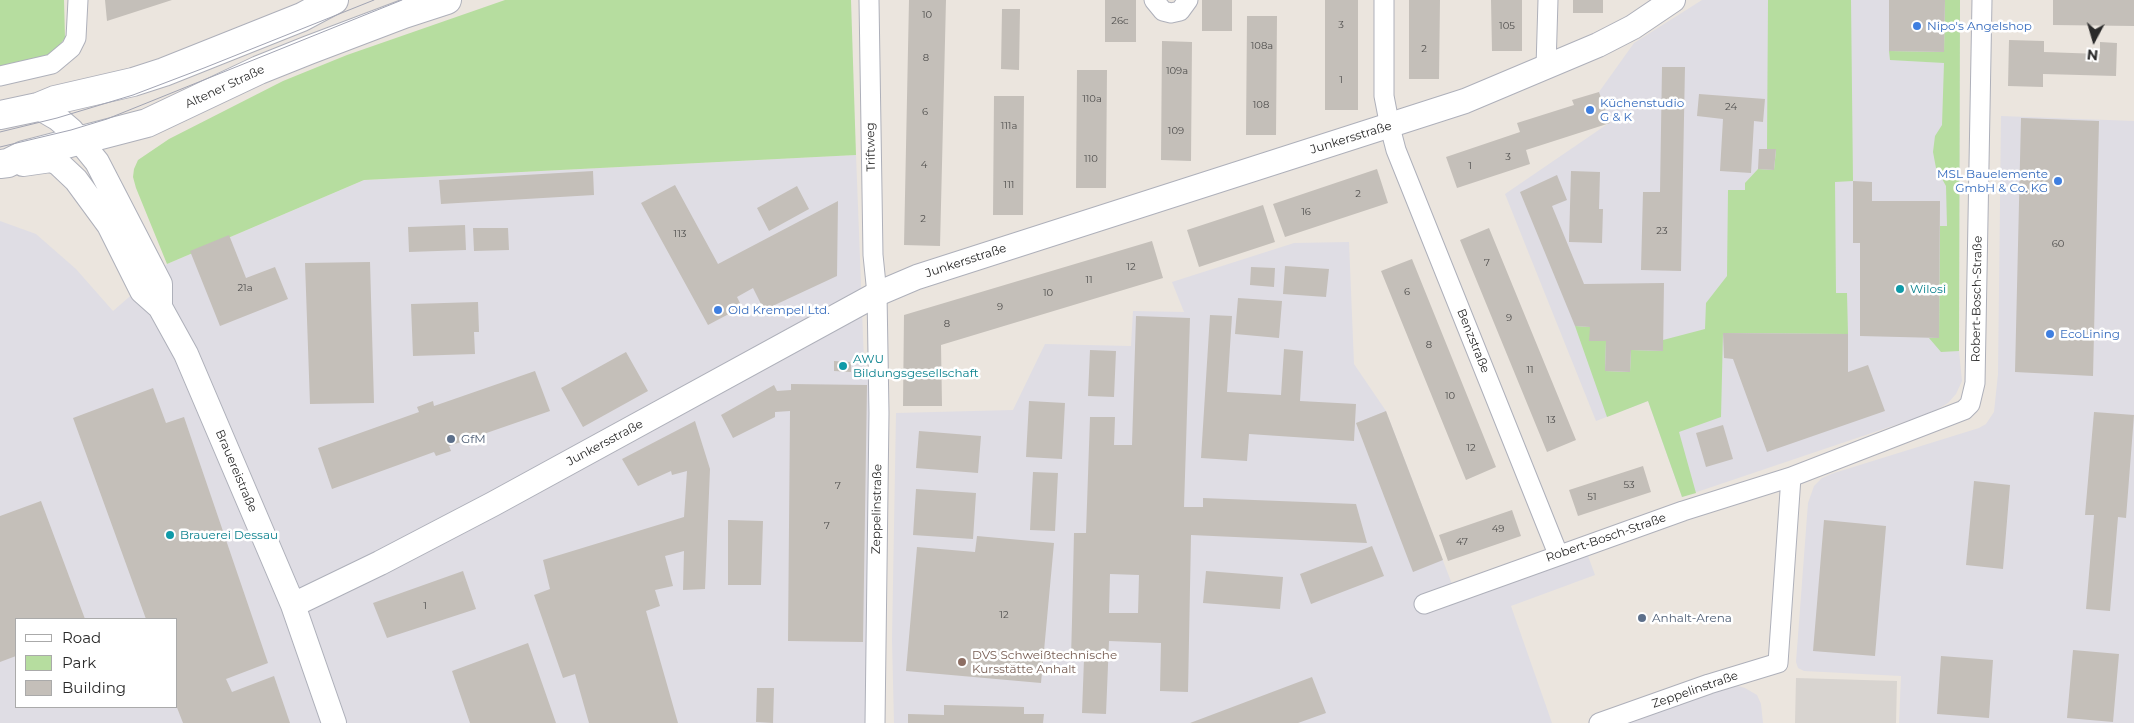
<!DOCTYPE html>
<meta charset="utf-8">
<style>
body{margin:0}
#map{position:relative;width:2134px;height:723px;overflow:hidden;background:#ebe5de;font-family:Montserrat,sans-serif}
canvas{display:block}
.legend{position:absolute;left:15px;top:618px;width:162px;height:90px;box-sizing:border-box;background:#fff;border:1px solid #aaa;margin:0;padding:6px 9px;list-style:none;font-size:15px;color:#2a2a2a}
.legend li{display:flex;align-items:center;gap:10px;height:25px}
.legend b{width:25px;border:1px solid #aaa}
.north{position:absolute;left:2069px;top:15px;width:50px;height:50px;-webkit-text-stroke:4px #fff;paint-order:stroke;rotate:186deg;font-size:14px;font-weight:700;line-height:20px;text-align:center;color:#2a2a2a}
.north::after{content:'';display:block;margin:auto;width:18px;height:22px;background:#2a2a2a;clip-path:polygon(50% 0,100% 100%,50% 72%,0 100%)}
</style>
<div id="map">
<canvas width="2134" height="723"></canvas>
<ul class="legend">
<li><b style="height:6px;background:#fff"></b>Road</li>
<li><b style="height:14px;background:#b6dd9f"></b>Park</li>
<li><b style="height:14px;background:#c4bfb9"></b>Building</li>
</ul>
<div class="north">N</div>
</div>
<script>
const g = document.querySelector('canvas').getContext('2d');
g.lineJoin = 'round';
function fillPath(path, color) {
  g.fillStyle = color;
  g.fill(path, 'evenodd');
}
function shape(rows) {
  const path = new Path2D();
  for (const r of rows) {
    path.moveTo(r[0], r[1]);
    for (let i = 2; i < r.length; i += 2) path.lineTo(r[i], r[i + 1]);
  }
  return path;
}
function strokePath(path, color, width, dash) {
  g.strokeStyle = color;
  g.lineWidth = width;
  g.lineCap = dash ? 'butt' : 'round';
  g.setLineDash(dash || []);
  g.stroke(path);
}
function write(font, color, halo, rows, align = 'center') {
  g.font = font + ' Montserrat,sans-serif';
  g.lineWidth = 5;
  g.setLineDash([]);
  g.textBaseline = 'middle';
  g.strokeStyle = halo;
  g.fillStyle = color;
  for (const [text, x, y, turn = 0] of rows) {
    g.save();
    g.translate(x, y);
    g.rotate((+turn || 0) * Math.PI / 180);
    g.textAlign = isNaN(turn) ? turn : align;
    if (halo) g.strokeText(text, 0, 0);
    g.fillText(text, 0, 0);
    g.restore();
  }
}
const industrial = shape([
 [1702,0,1960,0,1959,351,1962,381,1956,394,1948,403,1931,413,1682,497,1648,401,1596,421,1505,194,1609,123,1599,92,1634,43],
 [2001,116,2134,121,2134,723,1899,723,1901,676,1804,671,1798,668,1796,662,1808,503,1814,486,1822,478,1834,473,1979,428,1986,424,1994,412,1998,374],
 [856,155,864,362,870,387,865,723,0,723,0,221,36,234,76,269,113,311,167,264,364,180],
 [16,619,176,619,176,707,16,707],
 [1349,242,1354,364,1386,411,1458,600,1587,553,1595,575,1511,606,1552,723,894,723,892,640,896,413,1013,410,1045,344,1131,346,1133,311,1184,312,1172,282,1294,243],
 [1738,686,1745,688,1757,695,1761,704,1763,723,1629,723,1720,690]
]);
const green = shape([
 [0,0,64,0,65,38,51,56,0,69],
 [505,0,851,0,856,155,364,180,167,264,136,188,133,177,134,169,138,160,169,139,283,81,347,55],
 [1768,0,1851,0,1853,181,1835,182,1836,293,1847,293,1848,334,1723,333,1721,417,1679,432,1696,493,1682,497,1648,401,1607,417,1575,326,1590,327,1590,341,1606,341,1605,371,1630,372,1631,350,1663,351,1663,340,1705,329,1706,303,1727,276,1728,190,1745,190,1745,183,1758,169,1774,170,1776,150,1767,149],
 [1945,0,1960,0,1959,351,1941,352,1929,338,1939,338,1940,226,1947,226,1946,186,1936,168,1933,152,1935,136,1942,125,1944,63,1890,60,1889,51,1944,52]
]);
const plaza = shape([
 [1796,678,1897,681,1896,723,1795,723]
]);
const building = shape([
 [105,0,172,0,107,21],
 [909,0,946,0,940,246,904,245],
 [1105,0,1136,0,1136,42,1105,42],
 [1202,0,1232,0,1232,31,1202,31],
 [1325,0,1358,0,1358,110,1325,110],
 [1409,0,1440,0,1439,79,1409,79],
 [1491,0,1522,0,1522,51,1492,51],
 [1573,0,1603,0,1603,13,1573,13],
 [1889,0,1945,0,1944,52,1889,51],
 [2053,0,2134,0,2134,26,2053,25],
 [1002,9,1020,9,1019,70,1001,69],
 [1247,16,1277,16,1276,135,1246,135],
 [2009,40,2044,41,2044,52,2100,54,2100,42,2117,43,2116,76,2043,74,2043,87,2008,86],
 [1162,41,1192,42,1191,161,1161,160],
 [1662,67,1685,67,1681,271,1641,270,1643,192,1660,192],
 [1077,70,1107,70,1106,188,1076,188],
 [1599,92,1610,123,1526,150,1530,164,1457,188,1446,157,1520,132,1517,123,1574,105,1572,100],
 [1699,94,1765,99,1763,122,1754,121,1751,173,1720,171,1723,119,1697,116],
 [994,96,1024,96,1023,215,993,215],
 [2021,118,2099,121,2093,376,2015,372],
 [1759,149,1776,149,1774,170,1758,169],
 [1377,169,1388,203,1285,237,1273,204],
 [593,171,594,195,441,204,439,180],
 [1571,171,1600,172,1599,209,1603,209,1602,243,1569,242],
 [1557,175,1567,200,1552,206,1584,284,1664,283,1663,351,1631,350,1630,372,1605,371,1606,341,1589,341,1590,327,1575,326,1520,192],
 [1853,181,1872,182,1872,201,1940,201,1939,338,1860,336,1860,243,1853,243],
 [675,185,718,264,838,201,837,276,764,310,753,288,737,297,742,307,708,325,641,203],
 [797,186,809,209,769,231,757,208],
 [1263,205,1275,242,1199,267,1187,230],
 [465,225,466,250,409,252,408,227],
 [473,228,508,228,509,250,474,251],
 [1489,228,1576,440,1547,452,1460,240],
 [229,235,246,278,275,267,288,299,220,326,190,251],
 [1152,241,1163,278,941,345,942,406,903,406,904,315],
 [1412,259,1496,467,1466,480,1381,271],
 [370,262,374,403,310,404,305,263],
 [1285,266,1329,269,1326,297,1283,294],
 [1251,267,1275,268,1274,287,1250,285],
 [1238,298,1282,301,1279,338,1235,334],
 [478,302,479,332,474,332,475,354,413,356,411,304],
 [1210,315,1232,316,1227,392,1281,395,1284,349,1303,351,1300,401,1356,404,1354,441,1249,434,1247,461,1201,458],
 [1136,316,1190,318,1184,507,1203,507,1203,498,1356,504,1367,543,1191,535,1188,692,1160,691,1161,643,1109,641,1106,714,1082,713,1084,659,1071,658,1072,621,1074,533,1086,533,1090,417,1115,417,1114,445,1132,445],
 [1110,574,1139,575,1138,613,1109,613],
 [1723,333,1848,334,1848,372,1868,365,1885,411,1767,452,1733,359,1724,358],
 [1090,350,1116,351,1114,397,1088,396],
 [626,352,648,391,583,427,561,388],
 [834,361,851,362,851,372,834,371],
 [535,371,550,411,449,446,451,451,436,456,434,452,332,489,318,448,419,412,417,407,433,401,434,406],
 [791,384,867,385,863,642,788,641,790,411,775,412,775,417,733,438,721,415,774,385,777,391,791,390],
 [153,388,166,423,184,417,268,663,226,679,232,692,274,676,290,723,183,723,176,705,176,619,146,619,73,418],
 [1029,401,1065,403,1062,459,1026,457],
 [1386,411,1443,560,1413,572,1356,423],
 [2094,412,2134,415,2126,518,2118,517,2110,611,2086,609,2094,515,2085,515],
 [695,421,710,469,705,589,683,590,684,551,665,556,673,586,655,590,660,606,646,611,678,723,589,723,575,674,563,678,534,595,550,589,543,560,684,517,687,471,672,475,671,471,638,486,622,459],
 [1723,425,1733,459,1706,467,1696,433],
 [919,431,981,436,978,473,916,468],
 [1643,466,1651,492,1578,516,1569,490],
 [1033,472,1058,473,1055,531,1030,530],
 [1974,481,2010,485,2003,569,1966,565],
 [916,489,976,493,973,539,913,535],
 [41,501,85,619,16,619,16,656,0,662,0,516],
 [1512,510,1521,536,1448,561,1439,535],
 [728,520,763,521,761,585,728,585],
 [1824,520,1886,526,1875,656,1813,651],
 [977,536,1054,543,1041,683,906,671,917,547,975,552],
 [1372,546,1384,576,1311,604,1300,574],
 [463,571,476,609,387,638,373,603],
 [1206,571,1283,577,1280,609,1203,603],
 [528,643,556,723,470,723,452,671],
 [2073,650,2119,654,2113,722,2067,718],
 [1941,656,1993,660,1989,718,1937,714],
 [1312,677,1326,713,1298,723,1190,723],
 [757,688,774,688,773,723,756,722],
 [944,705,1024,707,1024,714,1044,714,1043,723,908,723,908,714,944,715]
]);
const minor = shape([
 [869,0,873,255,877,294,879,413,875,723],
 [1154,0,1163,11,1171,13,1180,11,1188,0],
 [1384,0,1384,96,1390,127,1396,150,1558,554],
 [1546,67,1548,0],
 [0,76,52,64,71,48,76,38,78,0],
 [1424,604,1683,511,1791,477],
 [1599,723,1709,684,1778,663,1791,477,1964,410,1970,404,1975,383,1982,0]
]);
const tertiary = shape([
 [38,107,57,118,71,130,97,162,160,284,160,307],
 [23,164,51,160,58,163,76,180,109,225,142,291,160,307,186,354,293,605,334,723],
 [293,605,380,563,493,504,877,294,917,277,1465,101,1598,45,1633,27,1673,0]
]);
const secondary = shape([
 [0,115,38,107,55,100,133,82,164,72,302,17,334,0],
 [0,164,8,163,24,155,147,123,259,70,309,50,404,14,447,0]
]);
const tram = shape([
 [0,132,57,118,133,95,204,68,374,0],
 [0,147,71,130,107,119,402,0]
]);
const markers = [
 [1917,26,5,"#3f7fe0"],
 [1590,110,5,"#3f7fe0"],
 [2058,181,5,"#3f7fe0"],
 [1900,289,5,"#0f9aa8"],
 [718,310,5,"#3f7fe0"],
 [2050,334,5,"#3f7fe0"],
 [843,366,5,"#0f9aa8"],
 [451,439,5,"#5c6f8a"],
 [170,535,5,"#0f9aa8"],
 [1642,618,5,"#5c6f8a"],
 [962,662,5,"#8d6e63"]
];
const numberNames = [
 ["10",927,15],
 ["26c",1120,21],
 ["3",1341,25],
 ["105",1507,26],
 ["108a",1262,46],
 ["2",1424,49],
 ["8",926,58],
 ["109a",1177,71],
 ["1",1341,80],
 ["110a",1092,99],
 ["108",1261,105],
 ["24",1731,107],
 ["6",925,112],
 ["111a",1009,126],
 ["109",1176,131],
 ["3",1508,157],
 ["110",1091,159],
 ["4",924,165],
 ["1",1470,166],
 ["111",1009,185],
 ["2",1358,194],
 ["16",1306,212],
 ["2",923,219],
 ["23",1662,231],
 ["113",680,234],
 ["60",2058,244],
 ["7",1487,263],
 ["12",1131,267],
 ["11",1089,280],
 ["21a",245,288],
 ["6",1407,292],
 ["10",1048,293],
 ["9",1000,307],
 ["9",1509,318],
 ["8",947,324],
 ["8",1429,345],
 ["11",1530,370],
 ["10",1450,396],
 ["13",1551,420],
 ["12",1471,448],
 ["53",1629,485],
 ["7",838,486],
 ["51",1592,497],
 ["7",827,526],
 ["49",1498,529],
 ["47",1462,542],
 ["1",425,606],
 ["12",1004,615]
];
const shopNames = [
 ["Nipo's Angelshop",1927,26],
 ["Küchenstudio",1600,103],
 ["G & K",1600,117],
 ["MSL Bauelemente",2048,174,"right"],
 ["GmbH & Co. KG",2048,188,"right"],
 ["Old Krempel Ltd.",728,310],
 ["EcoLining",2060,334]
];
const streetNames = [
 ["Altener Straße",225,87,-25],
 ["Junkersstraße",1351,138,-17],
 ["Triftweg",871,147,-91],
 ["Junkersstraße",966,261,-18],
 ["Robert-Bosch-Straße",1977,299,-89],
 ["Benzstraße",1473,341,68],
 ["Junkersstraße",605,443,-28],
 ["Brauereistraße",236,471,67],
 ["Zeppelinstraße",877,509,-89],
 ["Robert-Bosch-Straße",1606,538,-19],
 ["Zeppelinstraße",1695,690,-19]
];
const cultureNames = [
 ["Wilosi",1910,289],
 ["AWU",853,359],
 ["Bildungsgesellschaft",853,373],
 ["Brauerei Dessau",180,535]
];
const serviceNames = [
 ["GfM",461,439],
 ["Anhalt-Arena",1652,618]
];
const educationNames = [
 ["DVS Schweißtechnische",972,655],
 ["Kursstätte Anhalt",972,669]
];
fillPath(industrial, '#dfdde4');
fillPath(green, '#b6dd9f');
fillPath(plaza, '#d8d4d0');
fillPath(building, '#c4bfb9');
strokePath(minor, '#aeb0ba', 21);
strokePath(tertiary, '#aeb0ba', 26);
strokePath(secondary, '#aeb0ba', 30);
strokePath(minor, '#fff', 19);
strokePath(tertiary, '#fff', 24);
strokePath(secondary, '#fff', 28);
strokePath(tram, '#a1a4b3', 1);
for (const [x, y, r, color] of markers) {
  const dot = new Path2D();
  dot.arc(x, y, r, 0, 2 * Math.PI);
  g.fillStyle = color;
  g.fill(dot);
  strokePath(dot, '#fff', 2);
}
write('10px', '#504f4e', null, numberNames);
write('12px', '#366cbe', '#fff', shopNames, 'left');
write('12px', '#2a2a2a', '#fff', streetNames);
write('12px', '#0d838f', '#fff', cultureNames, 'left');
write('12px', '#4e5e75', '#fff', serviceNames, 'left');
write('12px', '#785e54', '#fff', educationNames, 'left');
</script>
